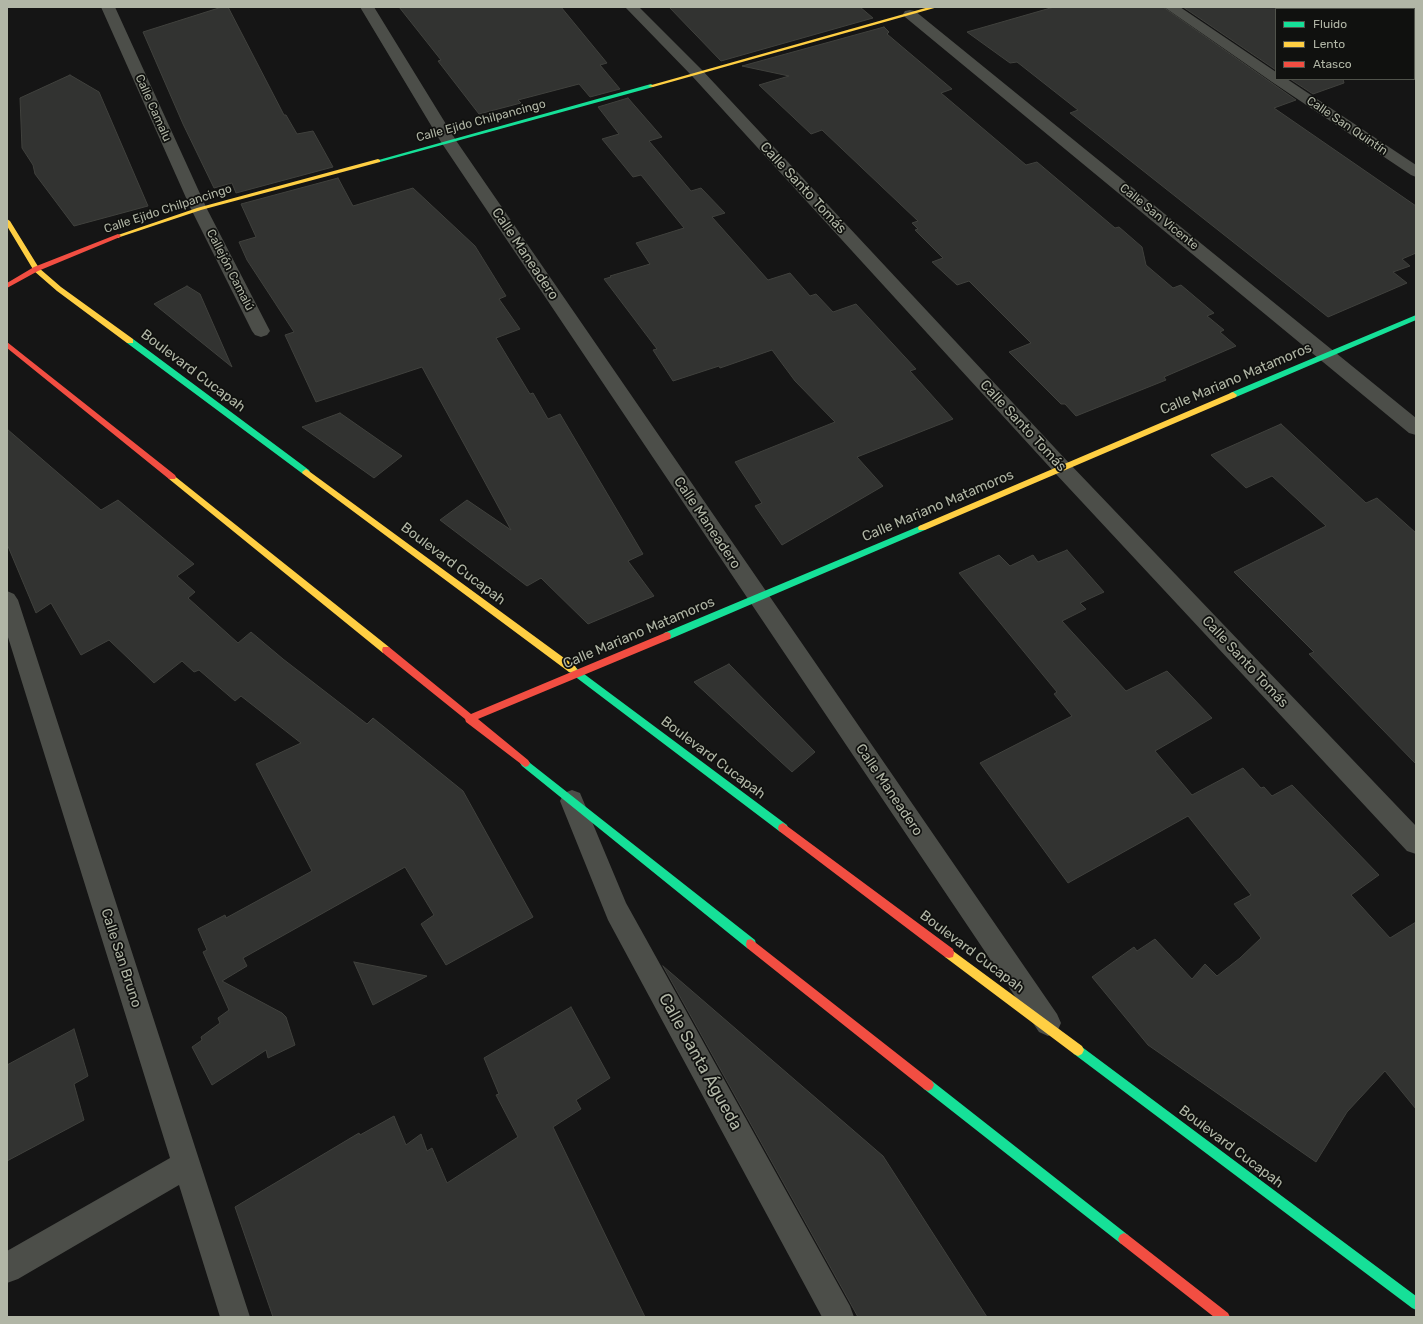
<!DOCTYPE html>
<meta charset="utf-8">
<style>
body{margin:0}
#map{position:relative;width:1423px;height:1324px;overflow:hidden;background:#151515;font-family:Rubik,sans-serif}
canvas{display:block}
.frame{position:absolute;inset:0;border:8px solid #b1b6a6;pointer-events:none}
.legend{position:absolute;left:1275px;top:8px;width:140px;height:72px;box-sizing:border-box;background:#10110f;border:1px solid #50534b;margin:0;padding:5px 7px;list-style:none;font-size:12px;color:#b1b6a6}
.legend li{display:flex;align-items:center;gap:8px;height:20px}
.legend b{width:20px;border:1px solid #50534b}
</style>
<div id="map">
<canvas width="1423" height="1324"></canvas>
<div class="frame"></div>
<ul class="legend">
<li><b style="height:5px;background:#16e098"></b>Fluido</li>
<li><b style="height:5px;background:#ffcf43"></b>Lento</li>
<li><b style="height:5px;background:#f24e42"></b>Atasco</li>
</ul>
</div>
<script>
const g = document.querySelector('canvas').getContext('2d');
g.lineJoin = 'round';
function fillPath(path, color) {
  g.fillStyle = color;
  g.fill(path, 'evenodd');
}
function shape(rows) {
  const path = new Path2D();
  for (const r of rows) {
    path.moveTo(r[0], r[1]);
    for (let i = 2; i < r.length; i += 2) path.lineTo(r[i], r[i + 1]);
  }
  return path;
}
function strokePath(path, color, width, dash) {
  g.strokeStyle = color;
  g.lineWidth = width;
  g.lineCap = dash ? 'butt' : 'round';
  g.setLineDash(dash || []);
  g.stroke(path);
}
function write(font, color, halo, rows, align = 'center') {
  g.font = font + ' Rubik,sans-serif';
  g.lineWidth = 3.5;
  g.setLineDash([]);
  g.textBaseline = 'middle';
  g.strokeStyle = halo;
  g.fillStyle = color;
  for (const [text, x, y, turn = 0] of rows) {
    g.save();
    g.translate(x, y);
    g.rotate((+turn || 0) * Math.PI / 180);
    g.textAlign = isNaN(turn) ? turn : align;
    if (halo) g.strokeText(text, 0, 0);
    g.fillText(text, 0, 0);
    g.restore();
  }
}
const building = shape([
 [222,7,228,7,284,115,286,115,297,134,313,131,333,167,236,193,232,183,214,188,183,124,143,32,222,7],
 [399,7,561,7,607,63,600,65,620,89,590,97,579,84,518,100,521,103,479,114,438,61,441,60,399,7],
 [669,7,860,7,873,18,721,61,669,7],
 [1054,7,1163,7,1296,100,1274,108,1416,206,1416,253,1402,259,1410,266,1393,272,1407,283,1328,317,1070,113,1078,110,1017,62,1010,63,967,32,1054,7],
 [1183,7,1276,7,1276,70,1183,7],
 [884,27,889,32,887,34,952,89,941,93,1026,165,1037,162,1115,228,1119,227,1142,247,1146,265,1173,288,1181,285,1214,313,1207,316,1224,330,1220,332,1236,346,1164,377,1166,380,1076,416,1065,404,1061,404,1009,352,1031,343,969,281,957,285,932,262,943,258,915,230,918,229,912,223,918,221,822,130,811,134,759,85,789,76,742,66,884,27],
 [70,75,99,92,148,206,74,226,35,174,33,165,22,148,20,98,70,75],
 [1290,79,1343,79,1344,83,1313,94,1290,79],
 [628,98,662,137,649,141,691,191,701,188,725,213,712,217,768,280,790,273,810,296,816,294,833,312,856,304,916,369,910,371,953,419,857,457,883,486,782,545,755,506,762,503,735,462,835,422,795,381,772,350,720,368,719,366,673,381,653,350,657,349,604,279,611,277,610,276,650,264,636,243,684,228,641,175,633,177,602,139,619,134,598,107,628,98],
 [338,178,353,206,413,188,475,246,506,296,499,299,520,329,496,338,530,394,533,393,548,419,560,414,643,554,628,561,654,596,588,624,541,578,527,586,440,520,467,500,511,530,422,367,316,402,285,335,294,332,247,260,239,242,256,237,241,204,338,178],
 [187,286,200,294,232,367,154,304,187,286],
 [340,413,383,443,402,456,374,478,302,427,340,413],
 [1281,424,1366,503,1377,498,1416,533,1416,764,1309,654,1314,652,1234,572,1326,526,1272,476,1246,488,1211,455,1281,424],
 [7,429,101,510,118,500,194,564,177,576,195,592,188,598,238,643,251,632,283,659,367,724,373,718,463,791,533,917,446,965,421,924,434,915,405,867,243,958,247,966,222,981,282,1013,286,1017,295,1045,268,1058,266,1050,212,1085,192,1047,202,1040,201,1037,220,1023,218,1018,229,1010,203,952,207,950,198,929,225,915,226,918,312,871,256,764,301,743,241,696,235,701,199,670,194,672,182,661,154,683,109,640,81,655,51,603,36,613,7,544,7,429],
 [1067,550,1104,592,1080,603,1086,609,1062,621,1126,691,1167,671,1212,718,1155,751,1192,795,1243,768,1261,788,1264,787,1272,796,1292,785,1379,875,1351,895,1390,938,1416,922,1416,1109,1385,1071,1347,1112,1316,1162,1148,1045,1092,977,1134,947,1137,951,1155,939,1192,979,1205,964,1217,976,1240,958,1261,938,1234,904,1251,895,1188,816,1068,883,980,763,1072,716,1054,694,1057,692,959,573,999,555,1010,566,1033,555,1038,562,1067,550],
 [729,664,815,752,792,772,694,682,729,664],
 [354,962,427,976,373,1005,354,962],
 [663,966,883,1156,987,1317,858,1317,663,966],
 [571,1007,610,1078,576,1100,581,1109,553,1127,645,1317,273,1317,235,1207,359,1133,360,1135,394,1116,406,1145,421,1134,427,1151,432,1148,447,1183,518,1137,496,1095,499,1094,484,1058,571,1007],
 [74,1029,88,1076,74,1084,84,1120,7,1161,7,1065,74,1029]
]);
const street = shape([
 [101,7,115,7,207,209,270,331,267,335,261,337,255,335,252,331,191,209,101,7],
 [360,7,374,7,457,142,1057,1014,1061,1023,1057,1032,1048,1036,1039,1032,441,142,360,7],
 [625,7,639,7,702,70,1069,463,1416,826,1416,854,1407,851,1055,473,692,76,625,7],
 [1164,7,1180,7,1276,72,1276,79,1287,79,1416,165,1416,177,1411,175,1272,82,1164,7],
 [910,10,915,11,1416,418,1416,435,1409,433,905,17,903,14,905,11,910,10],
 [7,591,14,594,18,600,250,1317,220,1317,179,1185,18,1279,7,1283,7,1251,170,1158,7,634,7,591],
 [572,790,580,793,626,903,850,1306,854,1317,822,1317,608,920,560,801,564,793,572,790]
]);
const fast = shape([
 [651,84,654,86,653,87,380,162,375,161,651,84],
 [1416,315,1416,320,1236,397,1233,398,1229,395,1230,393,1416,315],
 [127,339,133,339,309,470,310,472,309,474,303,474,127,343,127,339],
 [922,525,925,526,926,528,925,530,670,639,664,639,663,636,664,633,922,525],
 [572,665,787,825,788,828,787,831,783,833,779,831,569,672,567,669,569,666,572,665],
 [525,759,755,940,756,944,755,948,751,949,747,948,522,766,520,763,522,760,525,759],
 [1078,1044,1416,1296,1416,1310,1412,1308,1074,1054,1072,1050,1074,1046,1078,1044],
 [928,1079,932,1081,1128,1235,1130,1239,1128,1243,1124,1245,1120,1243,924,1089,922,1085,924,1081,928,1079]
]);
const slow = shape([
 [929,7,938,7,653,87,648,86,929,7],
 [378,159,380,160,380,162,201,210,120,237,118,238,115,236,197,208,378,159],
 [7,219,10,221,39,268,61,287,133,339,133,343,127,343,57,291,34,271,7,226,7,219],
 [1233,392,1237,395,1236,397,925,530,919,530,918,528,919,526,1233,392],
 [306,469,575,666,577,669,575,672,569,672,303,474,302,472,306,469],
 [172,474,389,647,390,650,389,653,383,653,169,479,168,477,172,474],
 [949,948,1082,1046,1084,1050,1082,1054,1078,1056,1074,1054,945,957,944,953,945,949,949,948]
]);
const jam = shape([
 [118,234,121,236,120,237,38,271,7,288,7,283,34,267,118,234],
 [7,342,175,475,176,477,175,479,169,479,7,348,7,342],
 [667,632,670,633,671,636,670,639,478,719,528,760,530,763,528,766,525,767,466,722,465,719,383,653,382,650,383,647,389,647,471,714,667,632],
 [783,823,953,949,954,953,953,957,949,958,945,957,779,831,778,828,779,825,783,823],
 [751,939,932,1081,934,1085,932,1089,928,1091,924,1089,747,948,746,944,747,940,751,939],
 [1124,1233,1128,1235,1228,1313,1230,1317,1214,1317,1120,1243,1118,1239,1120,1235,1124,1233]
]);
const farStreetnames = [
 ["Calle Camalu",153,108,66],
 ["Calle Ejido Chilpancingo",481,121,-15],
 ["Calle San Quintín",1347,126,34],
 ["Calle Ejido Chilpancingo",168,209,-18],
 ["Calle San Vicente",1159,217,39],
 ["Callejón Camalú",230,270,63]
];
const streetNames = [
 ["Calle Santo Tomás",803,188,47],
 ["Calle Maneadero",525,254,56],
 ["Boulevard Cucapah",193,371,37],
 ["Calle Mariano Matamoros",1236,379,-23],
 ["Calle Santo Tomás",1023,426,47],
 ["Calle Mariano Matamoros",938,506,-23],
 ["Calle Maneadero",707,523,56],
 ["Boulevard Cucapah",453,564,37],
 ["Calle Mariano Matamoros",639,633,-23],
 ["Calle Santo Tomás",1245,662,47],
 ["Boulevard Cucapah",713,758,37],
 ["Calle Maneadero",889,790,56],
 ["Boulevard Cucapah",972,952,37],
 ["Calle San Bruno",121,958,72],
 ["Boulevard Cucapah",1231,1147,37]
];
const nearStreetnames = [
 ["Calle Santa Águeda",700,1062,61]
];
fillPath(building, '#323331');
strokePath(building, '#40413d', 1);
fillPath(street, '#4c4e49');
fillPath(fast, '#16e098');
fillPath(slow, '#ffcf43');
fillPath(jam, '#f24e42');
write('12px', '#b1b6a6', '#10110f', farStreetnames);
write('14px', '#b1b6a6', '#10110f', streetNames);
write('17px', '#b1b6a6', '#10110f', nearStreetnames);
</script>
